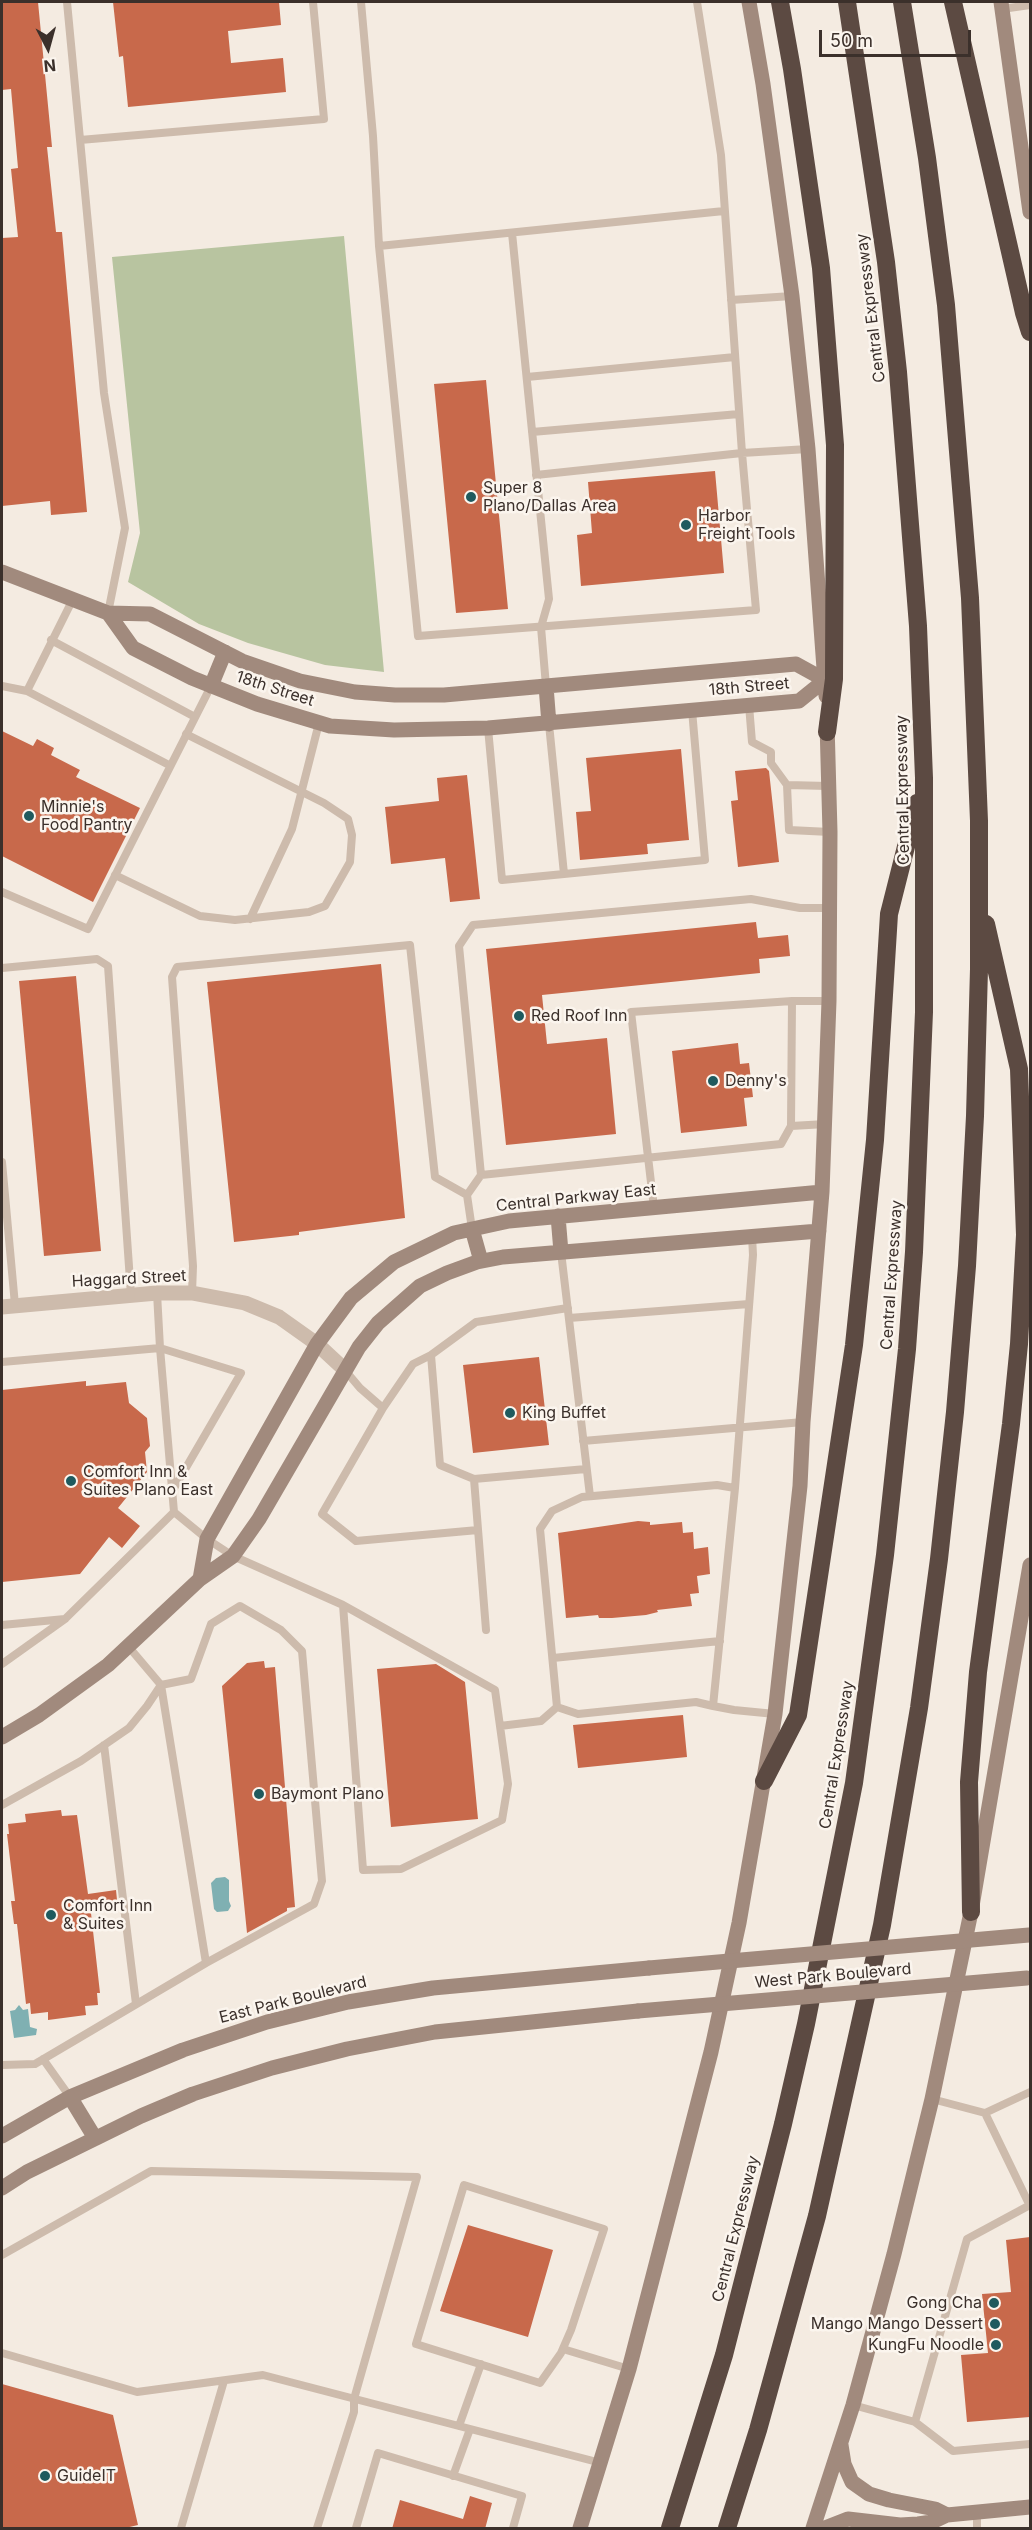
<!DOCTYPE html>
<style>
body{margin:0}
#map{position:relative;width:1032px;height:2530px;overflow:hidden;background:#f4ebe1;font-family:Inter,sans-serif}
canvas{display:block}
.frame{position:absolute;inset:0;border:3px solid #3b302b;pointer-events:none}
.north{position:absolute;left:18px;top:18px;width:60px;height:60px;-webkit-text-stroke:4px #fbf5ee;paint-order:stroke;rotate:174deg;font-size:16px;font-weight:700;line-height:24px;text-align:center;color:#3b302b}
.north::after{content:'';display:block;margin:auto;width:21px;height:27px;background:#3b302b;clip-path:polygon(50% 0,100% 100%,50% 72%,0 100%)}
.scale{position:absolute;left:819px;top:30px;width:152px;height:27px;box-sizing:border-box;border:3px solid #3b302b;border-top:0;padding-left:8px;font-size:18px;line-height:21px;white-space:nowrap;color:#3b302b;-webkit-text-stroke:4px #fbf5ee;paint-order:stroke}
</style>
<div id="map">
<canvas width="1032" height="2530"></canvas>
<div class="frame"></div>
<div class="north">N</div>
<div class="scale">50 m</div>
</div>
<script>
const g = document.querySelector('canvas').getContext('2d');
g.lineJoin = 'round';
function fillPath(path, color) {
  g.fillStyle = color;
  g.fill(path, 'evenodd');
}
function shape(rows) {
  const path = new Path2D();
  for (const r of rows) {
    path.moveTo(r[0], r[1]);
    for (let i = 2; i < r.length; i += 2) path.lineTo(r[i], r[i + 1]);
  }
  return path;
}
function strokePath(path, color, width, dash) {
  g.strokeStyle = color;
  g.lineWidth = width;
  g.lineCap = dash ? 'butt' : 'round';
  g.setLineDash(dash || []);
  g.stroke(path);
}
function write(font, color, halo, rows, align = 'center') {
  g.font = font + ' Inter,sans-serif';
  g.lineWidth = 5;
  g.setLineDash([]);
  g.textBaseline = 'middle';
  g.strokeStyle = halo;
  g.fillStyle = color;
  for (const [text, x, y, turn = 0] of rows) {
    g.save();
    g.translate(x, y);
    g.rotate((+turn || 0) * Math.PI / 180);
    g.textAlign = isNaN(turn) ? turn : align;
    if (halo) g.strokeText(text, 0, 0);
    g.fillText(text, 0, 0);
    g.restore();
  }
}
const green = shape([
 [344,236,384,672,325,665,248,643,199,624,128,582,140,533,112,257]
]);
const water = shape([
 [225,1877,229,1880,229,1901,231,1906,228,1911,217,1912,214,1909,211,1883,216,1878],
 [19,2005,23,2010,28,2009,30,2027,37,2029,36,2035,14,2038,10,2011,15,2010]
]);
const building = shape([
 [2,2,38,2,52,147,47,147,56,232,62,232,87,512,51,515,50,501,2,506,2,238,18,237,11,169,18,168,11,89,2,90],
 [113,2,279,2,281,25,228,31,231,63,283,58,286,92,128,107,123,56,119,57],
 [486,380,508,609,456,613,434,384],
 [715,471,724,573,581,586,577,535,592,533,588,482],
 [2,731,33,746,37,739,54,748,51,755,80,770,76,777,140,808,93,902,2,856],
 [681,749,689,840,647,844,648,854,580,860,576,812,591,811,586,758],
 [766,768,769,771,779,862,738,867,731,801,738,800,735,771],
 [467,775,480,899,450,902,445,858,391,864,385,807,439,801,437,778],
 [756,922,758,938,788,935,790,956,759,959,760,973,542,995,547,1044,607,1038,616,1134,506,1145,486,949],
 [381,964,405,1218,299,1232,299,1235,234,1242,207,982],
 [76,976,101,1251,44,1256,19,981],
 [738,1043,740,1064,749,1063,753,1097,744,1098,747,1126,681,1133,672,1051],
 [539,1357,549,1445,473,1453,463,1365],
 [86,1381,86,1386,126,1382,129,1403,147,1418,150,1446,145,1452,147,1472,118,1508,140,1526,122,1548,109,1537,80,1574,2,1582,2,1390],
 [638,1521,650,1522,650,1525,682,1522,683,1533,693,1532,694,1549,708,1547,710,1574,697,1576,699,1593,690,1594,692,1606,657,1610,658,1612,646,1615,612,1618,599,1618,598,1615,566,1618,558,1533],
 [264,1661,265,1668,275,1667,295,1907,287,1908,287,1911,247,1933,222,1686,247,1663],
 [436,1664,465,1682,478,1819,391,1827,377,1669],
 [683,1715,687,1757,578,1768,573,1725],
 [61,1810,62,1816,77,1815,88,1894,116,1890,118,1910,91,1913,100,1993,97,1993,98,2005,85,2006,86,2015,48,2020,48,2012,31,2014,30,2003,26,2004,17,1924,14,1924,11,1901,15,1901,7,1834,9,1834,8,1824,26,1822,25,1814],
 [468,2225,553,2250,528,2337,440,2311],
 [1030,2237,1030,2417,967,2422,961,2355,988,2353,982,2294,1011,2292,1006,2240],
 [2,2384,113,2415,138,2525,121,2529,2,2529],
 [470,2496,492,2503,485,2529,392,2529,400,2500,463,2519]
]);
const lane = shape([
 [67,2,104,393,125,528,108,613],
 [361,2,373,136,379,246,418,636,756,610,742,453,808,449],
 [1002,9,1030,5],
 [80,140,324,119,313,2],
 [512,233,549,599,541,627,546,686],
 [379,246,724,211],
 [731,300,792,296],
 [527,377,735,357],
 [532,432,739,414],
 [536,475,742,453,721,155,697,2],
 [51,640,195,717],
 [2,686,27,691,73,599],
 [27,691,169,765],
 [749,705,752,742,771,752,771,763,787,785],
 [488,728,502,880,564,874,549,724],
 [828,786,787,785,789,830,830,832],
 [564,874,705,860,692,710],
 [115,875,200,916,235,920,309,912,325,906,350,862,352,835,348,819,324,803,186,734],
 [2,892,88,929,211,686],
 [250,919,292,829,319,723],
 [2,968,97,959,108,966,131,1295],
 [792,1001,829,1001],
 [2,1162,15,1305],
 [481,1175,459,946,473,925,751,899,800,908,829,908],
 [467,1195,481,1175,781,1144,791,1126,826,1124],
 [654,1208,631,1012,792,1001,791,1126],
 [561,1252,590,1496],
 [157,1293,160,1348,241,1373,173,1490],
 [192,1293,193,1266,172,977,177,967,410,945,435,1177,467,1195,472,1229],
 [569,1318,749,1304],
 [431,1355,476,1322,568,1308],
 [2,1362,160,1348,174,1512,207,1539,233,1556,343,1605,363,1870,401,1869,502,1820,508,1784,495,1690,343,1605],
 [344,1369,360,1388,383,1408,413,1364,431,1355,440,1465,474,1479,586,1469],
 [383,1408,322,1514,356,1541,478,1530],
 [583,1441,803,1422],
 [474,1479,486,1630],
 [735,1488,753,1255,752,1236],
 [2,1625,65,1619],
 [553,1658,720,1641],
 [2,1664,65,1619,174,1512],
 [713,1706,735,1488,717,1485,582,1497,552,1511,540,1529,557,1707,578,1714,696,1702,713,1706,734,1710,775,1714],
 [500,1726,541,1721,557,1707],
 [104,1745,136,2004],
 [2,1805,81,1761,129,1728,147,1706,161,1685,191,1679,211,1624,240,1606,281,1630,302,1651,322,1881,314,1904,206,1963],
 [43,2059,70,2097],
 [2,2065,35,2064,206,1963,161,1685,128,1646],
 [932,2099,985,2113,1030,2092],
 [985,2113,1030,2206],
 [464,2185,604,2229,571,2330,561,2353,540,2383,416,2344,464,2185],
 [2,2255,151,2171,417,2177,354,2399,354,2412,317,2528],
 [563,2349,629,2369],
 [2,2353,137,2392,263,2375,601,2463],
 [853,2405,915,2422,953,2451,1030,2444],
 [915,2422,967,2239,1030,2205],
 [459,2426,481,2364],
 [453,2476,470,2429],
 [181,2528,224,2381],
 [356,2528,378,2453,522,2496,513,2528],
 [977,2528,977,2512]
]);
const street = shape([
 [2,1307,157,1293,192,1293,245,1303,279,1317,317,1344,344,1369]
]);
const secondary = shape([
 [749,2,763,84,792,296,808,449,826,696],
 [1001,2,1030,212],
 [2,572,108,613,150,614,242,661,300,681,355,692,395,695,444,695,796,664,825,680,799,701,488,728,394,730,330,726,257,704,192,678,133,648,108,613],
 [211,686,225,652],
 [546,686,549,724],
 [558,1216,561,1252],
 [472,1229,481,1261],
 [200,1579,207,1539,317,1344,351,1298,394,1262,454,1233,509,1221,822,1192],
 [2,1737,39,1715,108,1665,200,1579,233,1556,259,1519,359,1347,378,1323,420,1286,447,1273,477,1262,503,1257,819,1231],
 [70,2097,95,2138],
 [2,2136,70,2097,183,2050,267,2022,348,2002,433,1988,649,1968],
 [2,2188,27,2172,141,2116,193,2094,272,2068,347,2049,435,2032,638,2011],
 [841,2445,844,2464,852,2482,869,2494,889,2500,935,2509,947,2515],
 [580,2528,629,2369,711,2052,739,1923,775,1714,800,1486,803,1422,822,1192,829,1001,830,832,827,723],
 [813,2528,853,2405,894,2254,932,2099,971,1912,1030,1565],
 [825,2528,848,2519,900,2525,918,2524,932,2522,947,2515,1030,2507]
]);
const highway = shape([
 [780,2,792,69,821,268,835,445,834,679,827,732],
 [953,2,1024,313,1030,332],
 [764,1781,798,1715,854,1345,875,1140,889,914,917,803],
 [971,1912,969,1782,978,1672,1011,1424,1019,1344,1025,1235,1019,1069,986,924],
 [670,2528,724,2355,783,2124,806,2024,854,1783,885,1555,907,1349,914,1252,924,1012,924,778,918,626,898,372,886,262,847,2],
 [727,2528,758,2430,817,2216,882,1925,919,1708,939,1559,955,1412,967,1266,975,1116,979,969,979,821,970,598,946,305,927,158,902,2]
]);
const secondaryBridge = shape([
 [649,1968,1029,1935],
 [638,2011,1027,1978]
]);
const markers = [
 [471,497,6,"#1f5a5e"],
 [686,525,6,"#1f5a5e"],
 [29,816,6,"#1f5a5e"],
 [519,1016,6,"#1f5a5e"],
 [713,1081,6,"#1f5a5e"],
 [510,1413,6,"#1f5a5e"],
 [71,1481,6,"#1f5a5e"],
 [259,1794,6,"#1f5a5e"],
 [51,1915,6,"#1f5a5e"],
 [994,2303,6,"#1f5a5e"],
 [995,2324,6,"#1f5a5e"],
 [996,2345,6,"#1f5a5e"],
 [45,2476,6,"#1f5a5e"]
];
const streetNames = [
 ["Central Expressway",871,308,-97],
 ["18th Street",749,687,-5],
 ["18th Street",275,689,18],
 ["Central Expressway",903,790,-91],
 ["Central Parkway East",576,1198,-6],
 ["Central Expressway",892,1275,-86],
 ["Haggard Street",129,1279,-3],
 ["Central Expressway",837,1755,-81],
 ["West Park Boulevard",833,1976,-5],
 ["East Park Boulevard",293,2000,-14],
 ["Central Expressway",736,2229,-76]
];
const poiNames = [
 ["Super 8",483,488],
 ["Plano/Dallas Area",483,506],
 ["Harbor",698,516],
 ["Freight Tools",698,534],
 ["Minnie's",41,807],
 ["Food Pantry",41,825],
 ["Red Roof Inn",531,1016],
 ["Denny's",725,1081],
 ["King Buffet",522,1413],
 ["Comfort Inn &",83,1472],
 ["Suites Plano East",83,1490],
 ["Baymont Plano",271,1794],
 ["Comfort Inn",63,1906],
 ["& Suites",63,1924],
 ["Gong Cha",982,2303,"right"],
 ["Mango Mango Dessert",983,2324,"right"],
 ["KungFu Noodle",984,2345,"right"],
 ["GuideIT",57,2476]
];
fillPath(green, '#b8c4a0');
fillPath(water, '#7fb0b2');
fillPath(building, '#c8694b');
strokePath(lane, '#cdbbac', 8);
strokePath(street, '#cdbbac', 15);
strokePath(secondary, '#a18a7d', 15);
strokePath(highway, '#5c4a42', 18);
strokePath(secondaryBridge, '#a18a7d', 15);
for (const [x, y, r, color] of markers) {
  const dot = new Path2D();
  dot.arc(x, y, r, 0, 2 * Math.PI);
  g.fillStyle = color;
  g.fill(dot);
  strokePath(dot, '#fbf5ee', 2);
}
write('16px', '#3b302b', '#fbf5ee', streetNames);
write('16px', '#3b302b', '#fbf5ee', poiNames, 'left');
</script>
